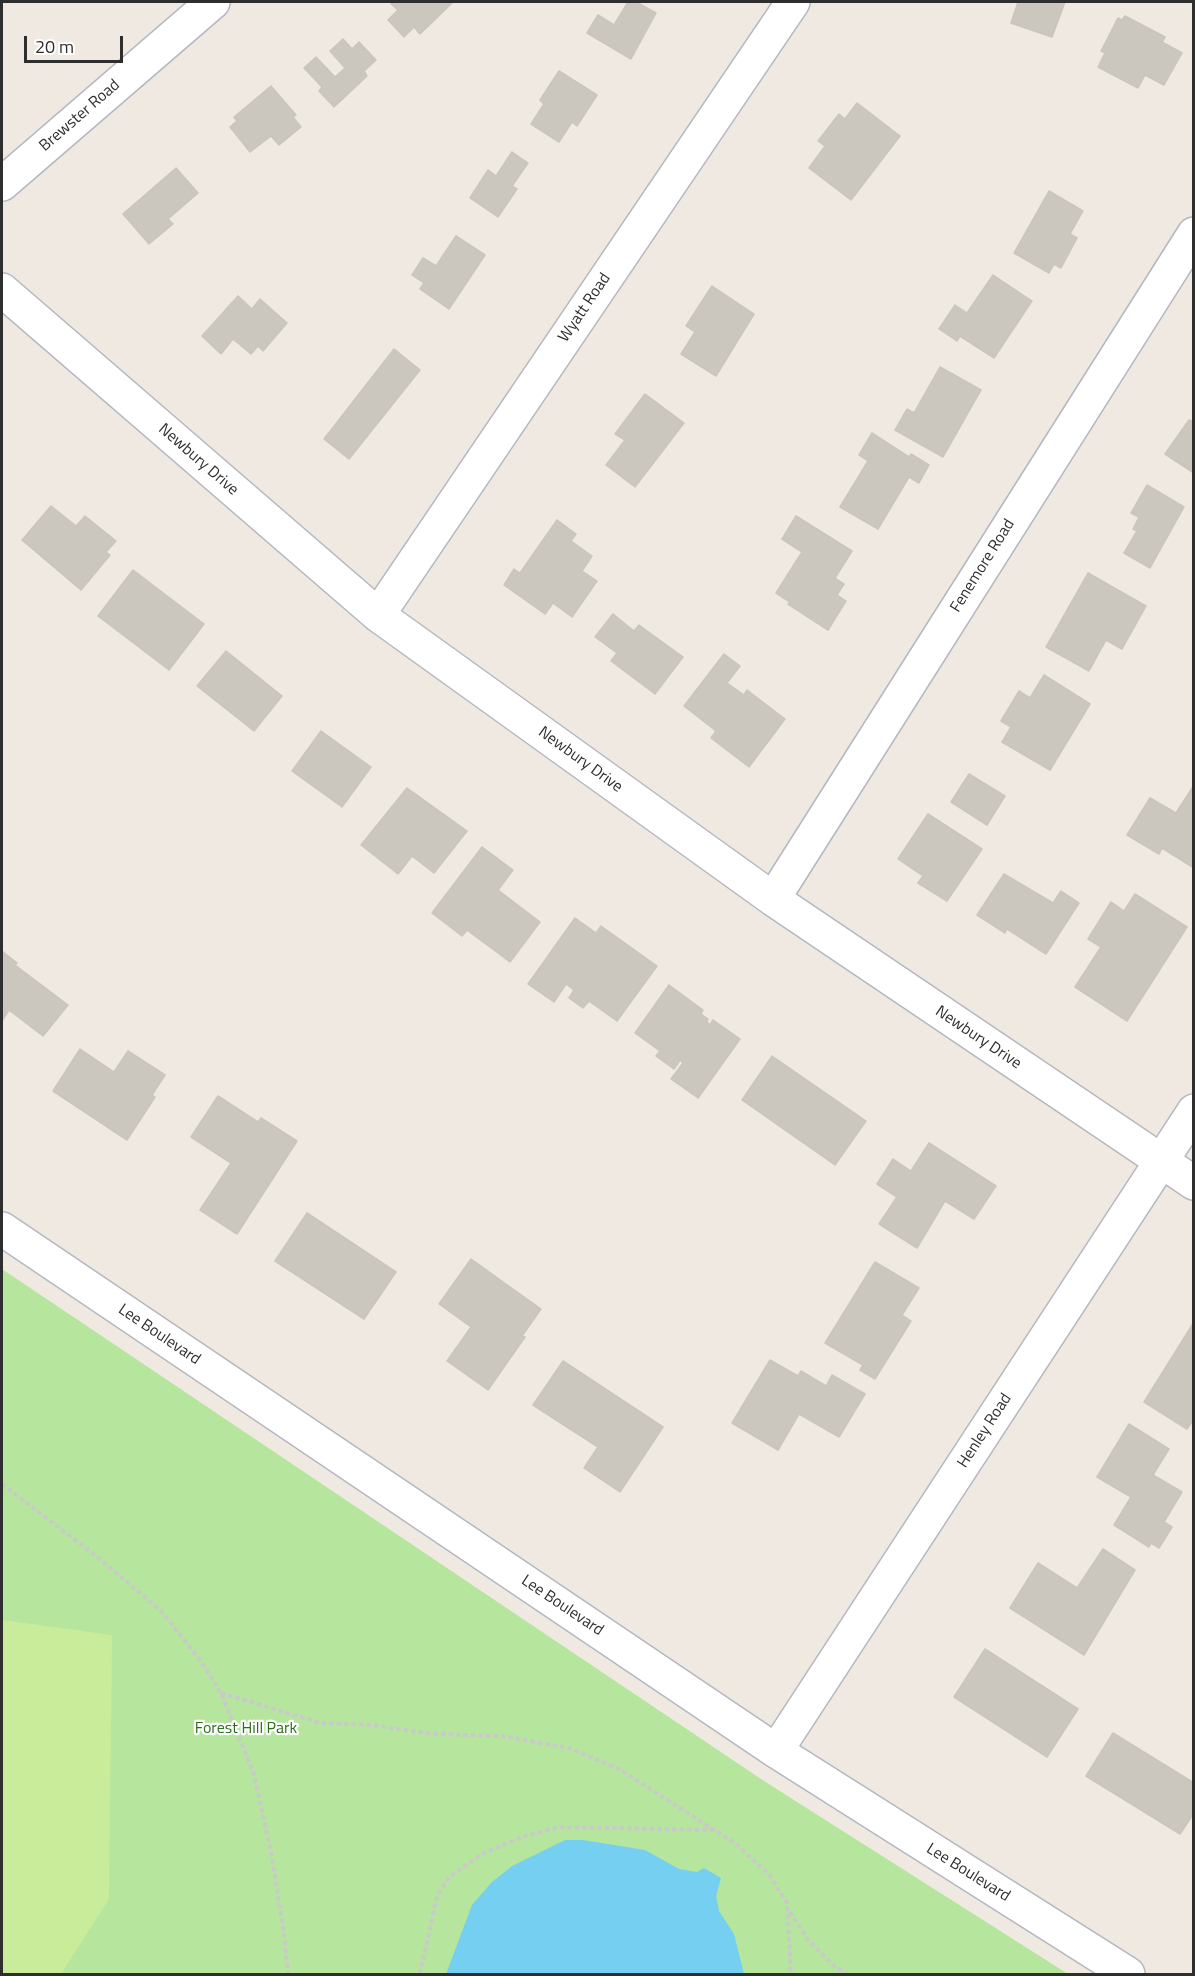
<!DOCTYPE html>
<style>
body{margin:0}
#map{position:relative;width:1195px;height:1976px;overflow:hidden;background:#efe9e1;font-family:"Titillium Web",sans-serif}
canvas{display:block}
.frame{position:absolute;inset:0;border:3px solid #2e2e2e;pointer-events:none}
.scale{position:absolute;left:24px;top:36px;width:99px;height:27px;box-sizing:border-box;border:3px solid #2e2e2e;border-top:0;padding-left:8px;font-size:18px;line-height:21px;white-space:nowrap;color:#2e2e2e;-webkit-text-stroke:4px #fff;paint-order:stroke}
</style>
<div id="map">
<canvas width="1195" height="1976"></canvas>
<div class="frame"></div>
<div class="scale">20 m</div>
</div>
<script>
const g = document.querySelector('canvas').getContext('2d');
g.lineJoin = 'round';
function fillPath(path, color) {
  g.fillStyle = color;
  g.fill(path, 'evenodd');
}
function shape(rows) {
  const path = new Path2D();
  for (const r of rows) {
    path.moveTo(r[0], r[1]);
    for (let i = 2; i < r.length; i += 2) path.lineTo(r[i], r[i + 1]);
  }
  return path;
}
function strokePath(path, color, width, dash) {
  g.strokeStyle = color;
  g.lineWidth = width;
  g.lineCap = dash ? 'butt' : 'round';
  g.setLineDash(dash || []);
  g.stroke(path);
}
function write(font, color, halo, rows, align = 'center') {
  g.font = font + ' "Titillium Web",sans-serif';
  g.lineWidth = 4.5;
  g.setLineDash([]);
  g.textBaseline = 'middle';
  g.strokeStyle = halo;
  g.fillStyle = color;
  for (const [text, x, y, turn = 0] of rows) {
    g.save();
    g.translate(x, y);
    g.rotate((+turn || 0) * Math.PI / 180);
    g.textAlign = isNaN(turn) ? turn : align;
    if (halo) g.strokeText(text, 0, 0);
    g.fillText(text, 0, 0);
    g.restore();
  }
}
const green = shape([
 [2,1269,764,1781,1068,1974,2,1974]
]);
const pitch = shape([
 [2,1620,112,1635,109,1899,61,1974,2,1974]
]);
const water = shape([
 [565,1840,583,1840,645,1850,679,1869,697,1872,704,1868,721,1878,716,1896,719,1911,734,1934,744,1974,446,1974,472,1905,492,1882,512,1866]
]);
const building = shape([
 [394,2,453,2,420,34,414,27,404,37,388,20,398,10,391,4,394,2],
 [628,2,636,2,656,13,631,59,587,33,598,15,614,25,628,2],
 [1018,2,1065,2,1052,37,1011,23,1018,2],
 [1125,16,1165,37,1162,42,1182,53,1164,85,1145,75,1138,88,1098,67,1105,53,1101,51,1118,18,1122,20,1125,16],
 [343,39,352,49,359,42,376,60,364,71,367,76,334,107,319,91,322,87,304,68,316,57,335,77,345,68,330,51,343,39],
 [559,71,597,95,577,126,572,122,559,142,531,124,544,104,540,100,559,71],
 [271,86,296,115,293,117,301,127,279,145,271,136,250,152,230,127,237,121,234,117,271,86],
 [857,103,900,136,851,200,809,168,825,146,818,141,839,114,845,119,857,103],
 [512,152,528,163,512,186,517,189,498,217,470,198,488,170,496,176,512,152],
 [176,168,198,193,168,219,173,224,149,244,123,214,176,168],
 [1049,191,1083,211,1070,234,1077,238,1061,268,1054,264,1049,273,1014,253,1049,191],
 [456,236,485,255,449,309,420,289,424,283,412,275,423,258,436,266,456,236],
 [993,275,1032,301,994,358,960,336,957,341,939,329,955,305,967,313,993,275],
 [712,286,754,314,716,376,681,354,695,332,686,326,712,286],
 [238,296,252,309,260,299,287,323,263,351,258,346,251,354,233,339,221,354,202,336,238,296],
 [394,349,420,370,349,459,324,439,394,349],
 [940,367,981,390,943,457,895,430,907,409,914,413,940,367],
 [645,394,684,423,635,487,606,465,625,440,615,434,645,394],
 [1189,420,1194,422,1194,473,1165,454,1189,420],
 [872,433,909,457,911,454,929,465,919,483,909,477,878,529,840,507,868,461,859,455,872,433],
 [1147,485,1184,507,1150,568,1124,553,1137,531,1133,529,1139,517,1131,513,1147,485],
 [51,506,76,526,85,516,116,541,106,552,110,555,81,590,22,540,51,506],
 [796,516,852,551,835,578,844,584,837,595,846,601,828,630,788,604,790,602,776,593,802,552,782,539,796,516],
 [557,520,576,534,571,541,592,556,582,571,597,581,572,617,553,603,545,614,504,585,514,569,520,573,557,520],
 [133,570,204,624,169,670,98,616,133,570],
 [1088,573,1146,606,1122,649,1106,640,1089,671,1046,647,1088,573],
 [613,614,634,631,639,625,683,657,655,694,611,661,617,653,595,637,613,614],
 [226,651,282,696,254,731,197,686,226,651],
 [724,654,740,666,727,683,744,695,747,690,785,719,749,767,711,738,716,731,684,706,724,654],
 [1044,675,1090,704,1050,770,1002,742,1011,727,1001,721,1019,691,1030,698,1044,675],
 [321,731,371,767,342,807,292,771,321,731],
 [969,774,1005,796,987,825,951,802,969,774],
 [1194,785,1194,868,1162,848,1159,854,1127,835,1150,798,1176,813,1194,785],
 [407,788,467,831,434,873,412,856,398,874,361,845,407,788],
 [928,814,982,849,947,901,918,883,923,876,898,859,928,814],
 [482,847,513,870,498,890,540,922,510,962,467,930,462,936,432,913,482,847],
 [1004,874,1053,903,1061,891,1079,903,1046,954,1007,929,1005,933,977,915,1004,874],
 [1135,894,1187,927,1127,1021,1075,987,1101,947,1088,939,1111,902,1124,911,1135,894],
 [575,918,596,933,601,926,657,966,617,1021,589,1001,583,1008,569,998,574,990,566,984,554,1002,528,984,575,918],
 [2,951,17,963,15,965,68,1005,43,1036,9,1010,2,1021,2,951],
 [669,985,703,1010,701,1014,708,1019,707,1022,710,1025,713,1020,740,1039,698,1098,671,1079,683,1063,680,1060,674,1069,656,1056,660,1051,635,1033,669,985],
 [80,1049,114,1072,128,1051,165,1075,152,1095,155,1097,127,1140,53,1091,80,1049],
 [772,1056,866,1121,835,1165,742,1100,772,1056],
 [218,1096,258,1122,261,1118,297,1141,237,1234,200,1210,231,1163,191,1137,218,1096],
 [929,1143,996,1186,974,1219,945,1201,917,1248,879,1224,897,1197,877,1184,893,1159,911,1171,929,1143],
 [307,1213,396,1272,364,1319,275,1261,307,1213],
 [471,1259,541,1309,522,1336,525,1337,488,1390,447,1361,471,1327,439,1304,471,1259],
 [875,1262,919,1288,902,1315,911,1321,875,1379,860,1370,863,1365,825,1343,875,1262],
 [1194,1322,1194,1419,1187,1429,1144,1402,1194,1322],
 [770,1360,798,1376,801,1371,826,1386,832,1375,865,1394,839,1437,799,1414,778,1450,732,1423,770,1360],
 [563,1361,663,1427,620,1492,584,1468,598,1447,533,1405,563,1361],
 [1129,1424,1169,1449,1153,1475,1182,1492,1164,1522,1172,1527,1159,1548,1151,1543,1149,1547,1114,1525,1131,1497,1097,1477,1129,1424],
 [1103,1549,1135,1570,1084,1655,1010,1608,1038,1563,1077,1588,1103,1549],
 [985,1649,1078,1709,1047,1757,954,1697,985,1649],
 [1113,1733,1194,1783,1194,1813,1180,1834,1086,1776,1113,1733]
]);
const path = shape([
 [2,1484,100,1559,162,1612,200,1660,221,1693,254,1774,272,1858,284,1934,288,1974],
 [221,1693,321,1723,372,1725,433,1734,502,1736,569,1748,619,1769,736,1844,769,1874,787,1903,791,1974],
 [790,1912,809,1941,834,1966,847,1974],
 [420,1974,437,1896,449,1877,482,1854,522,1837,560,1827,713,1830]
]);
const street = shape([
 [2,184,213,2],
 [2,290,378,615,773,899,1194,1183],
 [378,615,793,2],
 [773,899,1194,234],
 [776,1751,1194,1111]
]);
const secondary = shape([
 [2,1229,776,1751,1128,1974]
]);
const streetNames = [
 ["Brewster Road",80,116,-41],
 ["Wyatt Road",585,308,-56],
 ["Newbury Drive",198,460,41],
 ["Fenemore Road",983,566,-58],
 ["Newbury Drive",580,760,36],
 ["Newbury Drive",978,1038,34],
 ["Lee Boulevard",159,1335,34],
 ["Henley Road",985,1431,-57],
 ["Lee Boulevard",562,1606,34],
 ["Lee Boulevard",968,1873,32]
];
const parkNames = [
 ["Forest Hill Park",246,1729]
];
fillPath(green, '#b6e59e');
fillPath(pitch, '#c9ec9a');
fillPath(water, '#75cff0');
fillPath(building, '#cbc7bf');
strokePath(building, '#cbc5ba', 1.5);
strokePath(street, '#b4b7c1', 36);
strokePath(secondary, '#b4b7c1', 36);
strokePath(path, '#c9c9c9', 4, [4.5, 3]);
strokePath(street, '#fff', 33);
strokePath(secondary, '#fff', 33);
write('16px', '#2e2e2e', '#fff', streetNames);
write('16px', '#2c6e1b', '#fff', parkNames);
</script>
